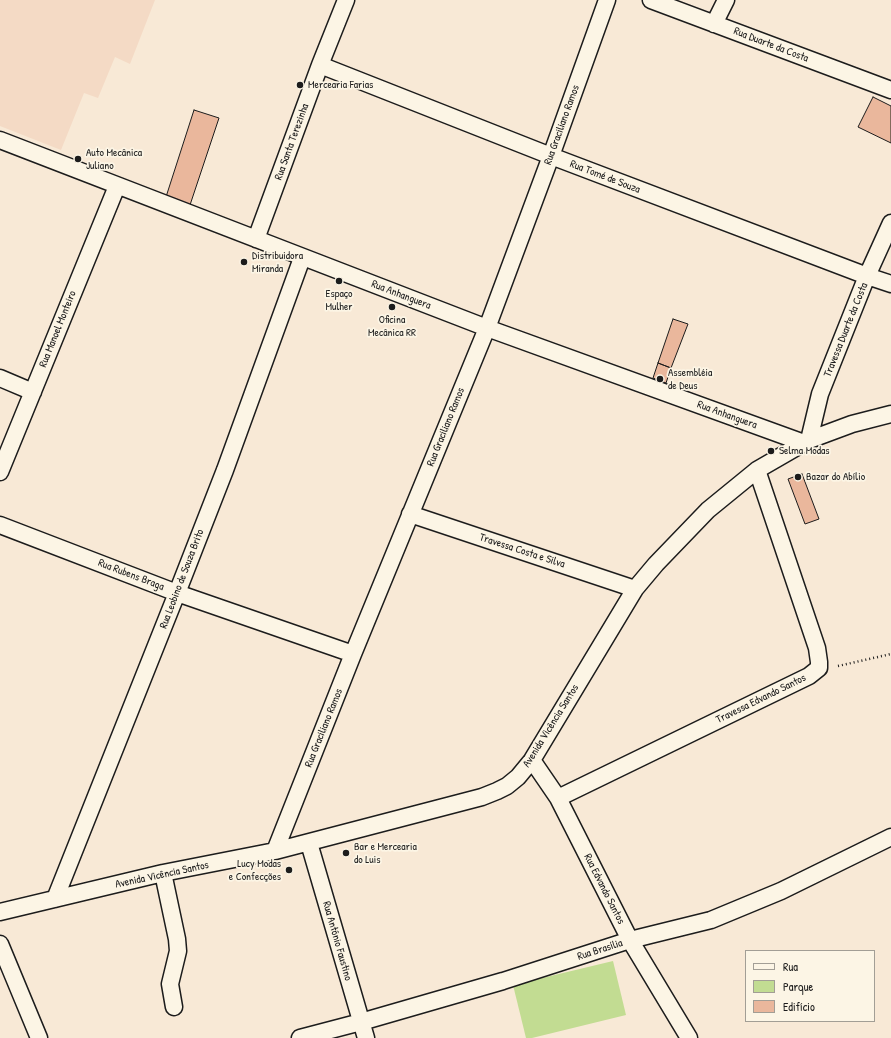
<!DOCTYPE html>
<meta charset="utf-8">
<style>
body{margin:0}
#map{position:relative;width:891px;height:1038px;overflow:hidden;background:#f8e9d6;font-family:"Patrick Hand",sans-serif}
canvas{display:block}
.legend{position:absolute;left:745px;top:950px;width:130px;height:72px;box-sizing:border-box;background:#fcf5e5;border:1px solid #a29e95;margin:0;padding:5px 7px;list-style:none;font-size:12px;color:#1c1c1c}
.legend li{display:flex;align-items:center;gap:8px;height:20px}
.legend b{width:20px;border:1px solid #a29e95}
</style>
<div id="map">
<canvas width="891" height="1038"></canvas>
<ul class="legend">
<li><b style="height:5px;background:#fcf5e5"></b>Rua</li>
<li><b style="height:11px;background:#c2dc92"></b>Parque</li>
<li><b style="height:11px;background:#eab79c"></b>Edifício</li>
</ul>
</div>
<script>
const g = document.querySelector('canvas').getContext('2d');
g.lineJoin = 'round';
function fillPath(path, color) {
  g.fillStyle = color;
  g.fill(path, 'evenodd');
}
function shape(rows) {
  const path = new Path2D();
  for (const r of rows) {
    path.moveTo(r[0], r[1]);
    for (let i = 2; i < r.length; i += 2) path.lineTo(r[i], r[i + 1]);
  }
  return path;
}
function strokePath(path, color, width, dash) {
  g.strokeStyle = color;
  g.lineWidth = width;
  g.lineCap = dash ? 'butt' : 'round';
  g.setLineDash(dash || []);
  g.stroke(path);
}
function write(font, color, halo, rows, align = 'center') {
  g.font = font + ' "Patrick Hand",sans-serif';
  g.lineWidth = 3.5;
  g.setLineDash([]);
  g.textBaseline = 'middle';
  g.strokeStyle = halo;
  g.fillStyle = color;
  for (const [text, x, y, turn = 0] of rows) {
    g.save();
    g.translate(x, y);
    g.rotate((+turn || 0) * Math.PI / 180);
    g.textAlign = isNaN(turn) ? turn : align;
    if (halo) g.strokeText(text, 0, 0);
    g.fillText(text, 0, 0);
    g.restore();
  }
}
const built = shape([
 [0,0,155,0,130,64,115,57,98,98,84,93,61,150,0,126]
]);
const green = shape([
 [613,961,626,1015,532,1038,526,1038,513,985]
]);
const building = shape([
 [873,97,891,106,891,143,858,127,873,97],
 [194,110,219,118,189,208,165,200,194,110],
 [673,319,688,324,671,368,658,363,673,319],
 [658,363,671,368,666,383,653,378,658,363],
 [802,474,819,519,805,524,788,479,802,474]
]);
const path = shape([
 [838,666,891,654]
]);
const street = shape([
 [651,0,891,90],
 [714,24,726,0],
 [320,65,551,156,867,276,891,284],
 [0,140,487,328,804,443],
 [256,239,320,65,346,0],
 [0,378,33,392],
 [809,440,820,394,867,276,891,223],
 [0,472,117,186],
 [410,514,635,589],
 [0,525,177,593,353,654],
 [532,760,558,798,630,940,689,1038],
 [558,798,809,676,819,668,819,662,817,648,757,470],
 [309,843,366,1038],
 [275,851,353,654,487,328,551,156,607,0],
 [163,873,177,939,178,951,170,984,174,1007],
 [55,899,177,593,225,470,302,258],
 [0,912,163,873,275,851,482,797,497,791,507,786,518,777,532,760,635,589,656,564,708,510,757,470,809,440,852,424,891,414],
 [0,944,39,1038],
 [300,1038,361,1022,503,981,630,940,711,920,781,891,891,837]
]);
const markers = [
 [300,85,4,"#1c1c1c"],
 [78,159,4,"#1c1c1c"],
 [244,262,4,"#1c1c1c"],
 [339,281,4,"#1c1c1c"],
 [392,307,4,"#1c1c1c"],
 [660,379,4,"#1c1c1c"],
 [771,451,4,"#1c1c1c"],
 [798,477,4,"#1c1c1c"],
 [346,853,4,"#1c1c1c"],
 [289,870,4,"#1c1c1c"]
];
const streetNames = [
 ["Rua Duarte da Costa",771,45,21],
 ["Rua Graciliano Ramos",562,125,-70],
 ["Rua Santa Terezinha",292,142,-70],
 ["Rua Tomé de Souza",605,177,21],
 ["Rua Anhanguera",401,295,21],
 ["Rua Manoel Monteiro",58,329,-68],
 ["Travessa Duarte da Costa",846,330,-68],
 ["Rua Anhanguera",727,415,20],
 ["Rua Graciliano Ramos",446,427,-68],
 ["Travessa Costa e Silva",522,551,18],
 ["Rua Rubens Braga",131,575,21],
 ["Rua Leobino de Souza Brito",182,579,-69],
 ["Travessa Edvando Santos",761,699,-26],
 ["Avenida Vicência Santos",551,726,-58],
 ["Rua Graciliano Ramos",324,728,-68],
 ["Avenida Vicência Santos",162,875,-12],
 ["Rua Edvando Santos",604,889,63],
 ["Rua Antônio Faustino",337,941,74],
 ["Rua Brasília",600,950,-18]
];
const poiNames = [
 ["Mercearia Farias",308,85],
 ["Auto Mecânica",86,153],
 ["Juliano",86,166],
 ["Distribuidora",252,256],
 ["Miranda",252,269],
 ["Espaço",339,294,"center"],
 ["Mulher",339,307,"center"],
 ["Oficina",392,320,"center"],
 ["Mecânica RR",392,333,"center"],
 ["Assembléia",668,373],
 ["de Deus",668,386],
 ["Selma Modas",779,451],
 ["Bazar do Abílio",806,477],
 ["Bar e Mercearia",354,847],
 ["do Luis",354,860],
 ["Lucy Modas",281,864,"right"],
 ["e Confecções",281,877,"right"]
];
fillPath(built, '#f4dac5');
fillPath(green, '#c2dc92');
fillPath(building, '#eab79c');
strokePath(building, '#1c1c1c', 1);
strokePath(street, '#1c1c1c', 19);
strokePath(path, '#1c1c1c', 2.5, [1, 3]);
strokePath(street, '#fcf5e5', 16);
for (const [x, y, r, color] of markers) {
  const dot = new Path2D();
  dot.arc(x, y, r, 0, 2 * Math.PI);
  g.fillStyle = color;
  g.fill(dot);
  strokePath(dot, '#fcf5e5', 1.5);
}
write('11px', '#1c1c1c', '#fcf5e5', streetNames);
write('11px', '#1c1c1c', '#fcf5e5', poiNames, 'left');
</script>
